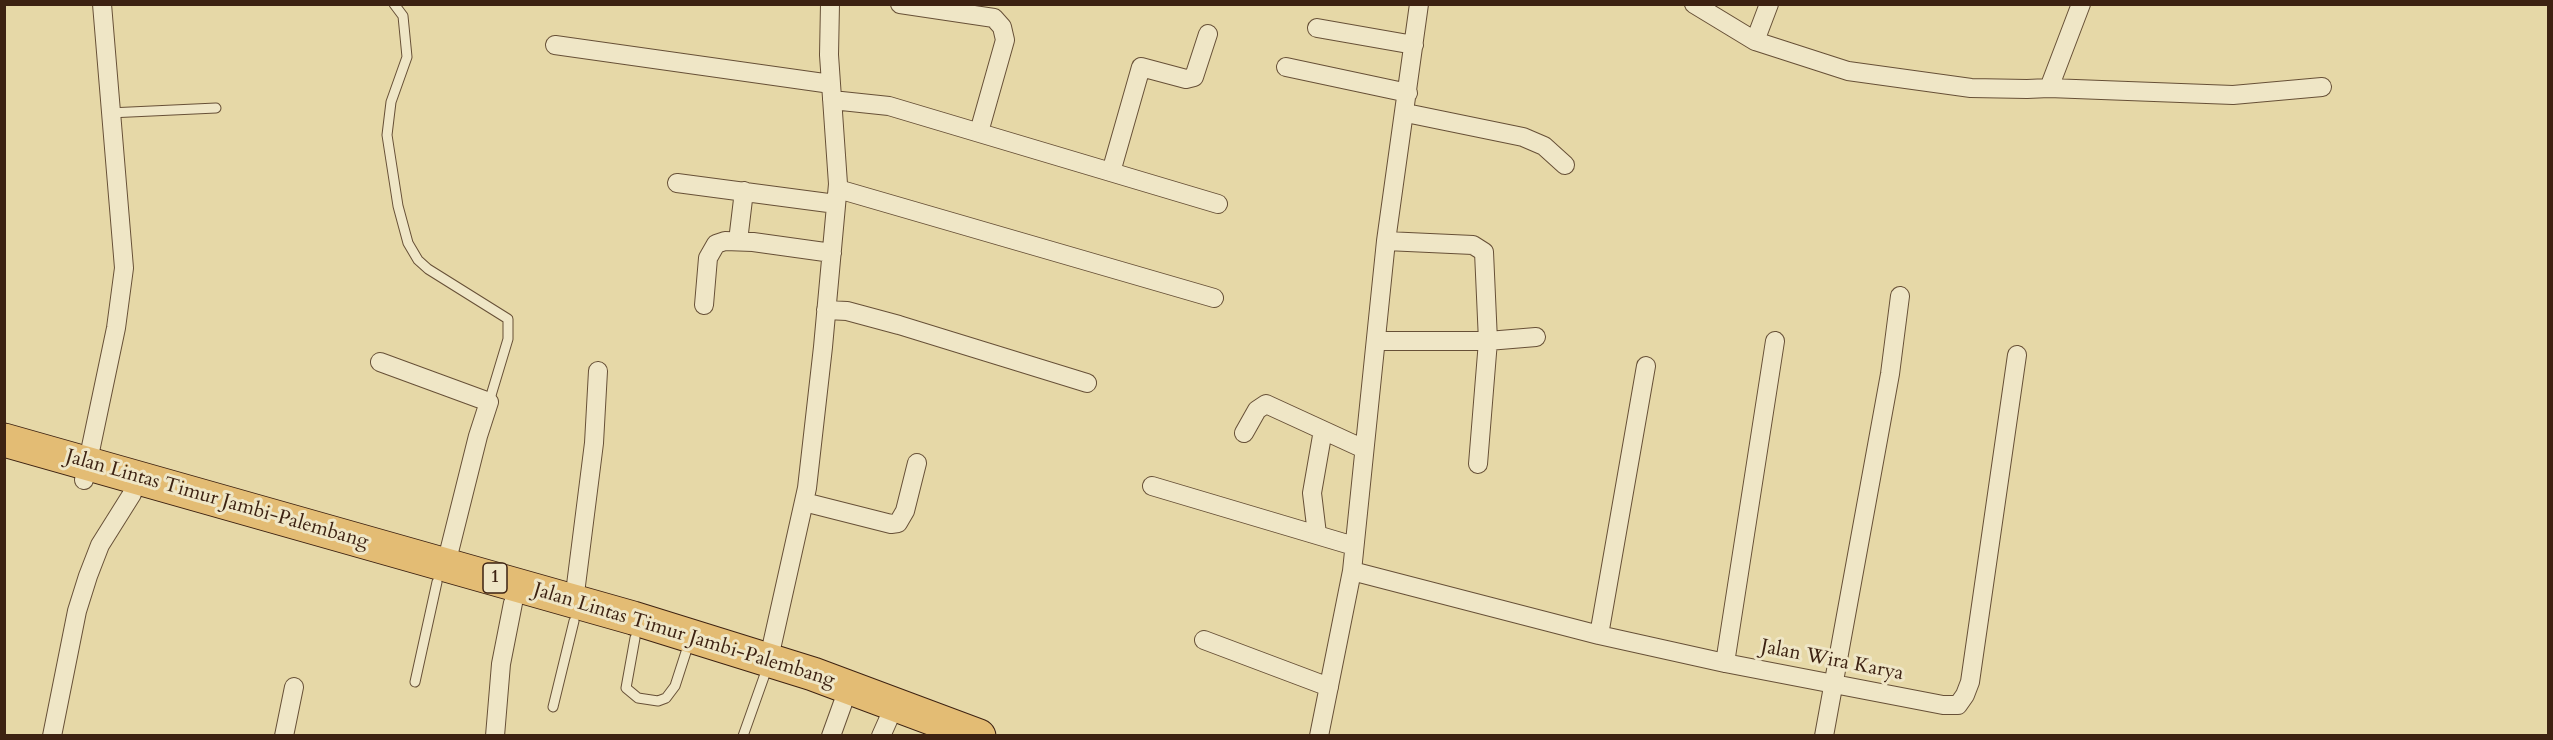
<!DOCTYPE html>
<style>
body{margin:0}
#map{position:relative;width:2553px;height:740px;overflow:hidden;background:#e6d8a7;font-family:Cardo,serif}
canvas{display:block}
.frame{position:absolute;inset:0;border:6px solid #3d2212;pointer-events:none}
</style>
<div id="map">
<canvas width="2553" height="740"></canvas>
<div class="frame"></div>
</div>
<script>
const g = document.querySelector('canvas').getContext('2d');
g.lineJoin = 'round';
function shape(rows) {
  const path = new Path2D();
  for (const r of rows) {
    path.moveTo(r[0], r[1]);
    for (let i = 2; i < r.length; i += 2) path.lineTo(r[i], r[i + 1]);
  }
  return path;
}
function strokePath(path, color, width, dash) {
  g.strokeStyle = color;
  g.lineWidth = width;
  g.lineCap = dash ? 'butt' : 'round';
  g.setLineDash(dash || []);
  g.stroke(path);
}
function write(font, color, halo, rows, align = 'center') {
  g.font = font + ' Cardo,serif';
  g.lineWidth = 6;
  g.setLineDash([]);
  g.textBaseline = 'middle';
  g.strokeStyle = halo;
  g.fillStyle = color;
  for (const [text, x, y, turn = 0] of rows) {
    g.save();
    g.translate(x, y);
    g.rotate((+turn || 0) * Math.PI / 180);
    g.textAlign = isNaN(turn) ? turn : align;
    if (halo) g.strokeText(text, 0, 0);
    g.fillText(text, 0, 0);
    g.restore();
  }
}
const lane = shape([
 [394,4,403,16,407,57,391,102,387,135,398,206,408,243,418,260,428,269,508,319,508,339,489,402],
 [109,113,216,108],
 [635,638,626,688,638,698,658,701,666,698,675,686,686,652],
 [415,682,437,582],
 [553,707,574,621],
 [743,736,765,674]
]);
const street = shape([
 [900,4,994,18,1002,27,1005,40,979,132],
 [1694,4,1755,41,1848,71,1971,88,2027,89,2049,88,2081,4],
 [1317,28,1414,45],
 [1755,41,1769,4],
 [555,45,831,84],
 [1286,67,1408,93],
 [2049,88,2233,95,2322,87],
 [832,100,889,106,1218,204],
 [1406,113,1523,137,1544,146,1565,165],
 [1111,172,1141,67,1186,79,1194,77,1208,34],
 [677,183,836,204],
 [838,189,1214,298],
 [738,241,744,191],
 [1386,241,1473,245,1484,252,1488,341,1478,464],
 [704,305,708,258,716,244,725,241,753,242,832,253],
 [826,310,847,311,899,325,1087,383],
 [1376,341,1488,341,1536,337],
 [380,362,489,402,478,436,446,564],
 [1244,433,1257,410,1266,404,1364,449],
 [84,480,116,328,124,268,102,4],
 [1152,486,1354,546],
 [804,502,891,524,898,523,905,511,917,463],
 [1317,534,1312,493,1323,430],
 [1352,571,1599,635,1725,663,1943,705,1958,705,1965,695,1970,682,2017,355],
 [574,601,594,443,598,371],
 [1599,635,1646,366],
 [1204,640,1329,687],
 [1725,663,1775,341],
 [767,667,807,488,823,347,838,184,829,55,830,4],
 [52,736,77,611,88,576,100,545,132,494],
 [284,736,294,687],
 [495,736,501,664,513,603],
 [831,736,844,700],
 [881,736,889,718],
 [1319,736,1352,571,1386,241,1419,4],
 [1824,736,1890,374,1900,296]
]);
const highway = shape([
 [4,440,633,618,813,674,979,736]
]);
const shields = [
 [495,578,24]
];
const shieldNames = [
 ["1",495,578]
];
const streetNames = [
 ["Jalan Lintas Timur Jambi-Palembang",217,500,16],
 ["Jalan Lintas Timur Jambi-Palembang",684,636,17],
 ["Jalan Wira Karya",1832,661,11]
];
strokePath(lane, '#675037', 11);
strokePath(street, '#675037', 20);
strokePath(highway, '#3d2212', 35);
strokePath(lane, '#efe6c6', 9);
strokePath(street, '#efe6c6', 18);
strokePath(highway, '#e3bc74', 33);
for (const [x, y, w] of shields) {
  const box = new Path2D();
  box.roundRect(x - w / 2, y - 15, w, 30, 4.5);
  g.fillStyle = '#efe6c6';
  g.fill(box);
  strokePath(box, '#3d2212', 1.5);
}
write('bold 18px', '#3d2212', null, shieldNames);
write('20px', '#3d2212', '#efe6c6', streetNames);
</script>
